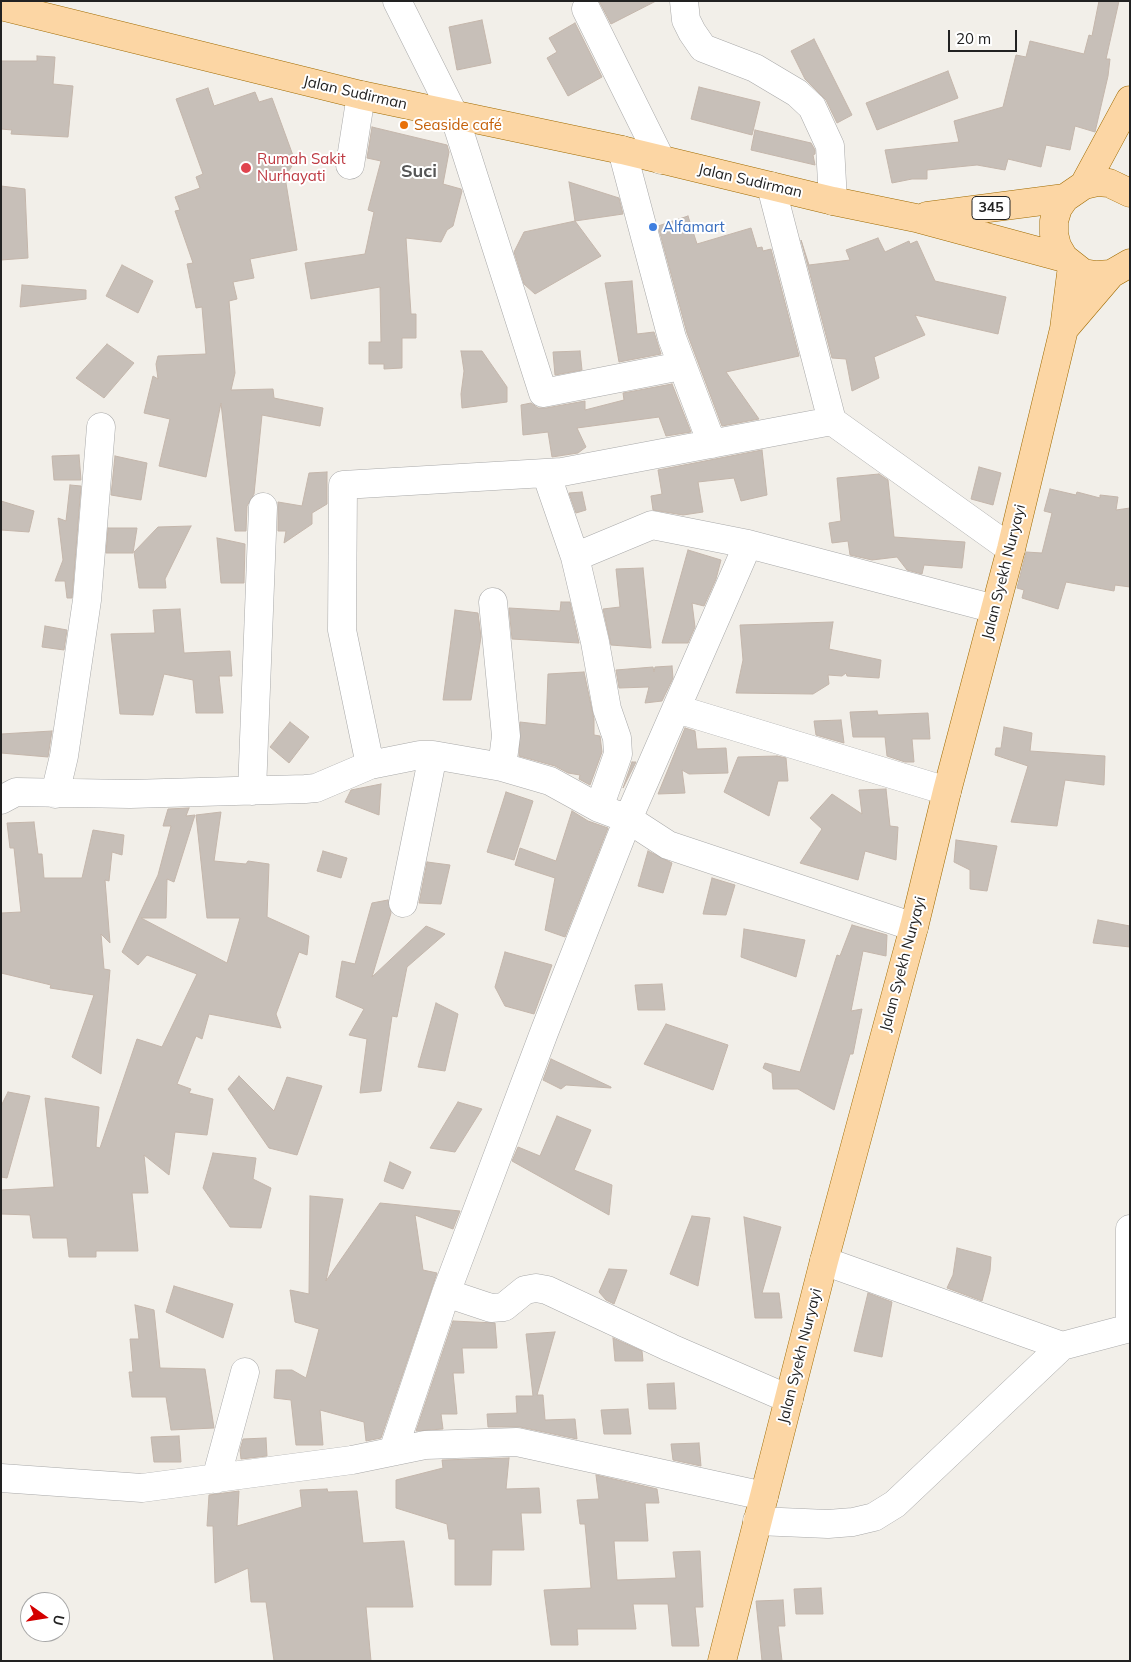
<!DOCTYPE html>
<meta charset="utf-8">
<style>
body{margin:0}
#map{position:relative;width:1131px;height:1662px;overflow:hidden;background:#f2efe9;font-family:Mulish,sans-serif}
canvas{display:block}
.frame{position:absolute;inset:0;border:2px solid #222;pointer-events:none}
.north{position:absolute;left:20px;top:1592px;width:50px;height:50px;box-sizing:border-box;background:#fff;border:1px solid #a7a7a7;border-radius:50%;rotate:103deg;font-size:14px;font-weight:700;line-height:20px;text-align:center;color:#222}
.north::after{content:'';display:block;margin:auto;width:18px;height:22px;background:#d40000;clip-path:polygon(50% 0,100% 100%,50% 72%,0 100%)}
.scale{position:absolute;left:948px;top:30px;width:69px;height:22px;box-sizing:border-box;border:2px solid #222;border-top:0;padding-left:6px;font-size:15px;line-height:18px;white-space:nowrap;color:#222;-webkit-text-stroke:4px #fff;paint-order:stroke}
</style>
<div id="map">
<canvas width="1131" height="1662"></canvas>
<div class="frame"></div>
<div class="north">U</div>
<div class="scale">20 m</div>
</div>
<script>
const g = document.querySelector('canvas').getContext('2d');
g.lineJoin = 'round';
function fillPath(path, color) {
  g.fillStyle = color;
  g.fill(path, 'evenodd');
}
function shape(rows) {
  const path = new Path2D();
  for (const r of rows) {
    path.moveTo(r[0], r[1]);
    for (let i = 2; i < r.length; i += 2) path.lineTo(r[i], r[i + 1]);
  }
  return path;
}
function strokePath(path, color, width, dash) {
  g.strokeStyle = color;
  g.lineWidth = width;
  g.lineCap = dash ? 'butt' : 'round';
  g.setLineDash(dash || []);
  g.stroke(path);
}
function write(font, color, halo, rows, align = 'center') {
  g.font = font + ' Mulish,sans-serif';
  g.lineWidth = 4;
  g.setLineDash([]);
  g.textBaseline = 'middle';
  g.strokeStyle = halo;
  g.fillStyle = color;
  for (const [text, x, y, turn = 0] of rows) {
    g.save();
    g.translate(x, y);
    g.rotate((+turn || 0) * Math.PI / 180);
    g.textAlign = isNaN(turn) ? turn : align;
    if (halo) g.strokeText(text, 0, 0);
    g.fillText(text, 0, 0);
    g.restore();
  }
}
const building = shape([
 [599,1,656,1,611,24,599,1],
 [1099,1,1119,1,1106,59,1110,59,1108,76,1095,132,1075,126,1070,150,1046,145,1041,167,1008,159,1005,170,977,165,927,170,927,179,912,179,892,183,885,150,959,142,954,121,1003,107,1016,55,1026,57,1030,41,1084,54,1089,35,1092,36,1099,1],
 [482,20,491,63,457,70,449,27,482,20],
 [575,23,602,77,568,96,547,58,557,52,549,38,575,23],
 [814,39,852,115,837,123,826,100,805,79,791,51,814,39],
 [37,56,55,57,53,84,73,86,68,137,11,134,12,130,1,129,1,61,37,61,37,56],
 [948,71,958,98,877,130,866,103,948,71],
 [699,87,760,102,752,135,691,119,699,87],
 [208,88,214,106,255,92,259,102,272,98,295,161,285,177,297,250,250,259,254,278,233,282,237,299,229,301,235,373,231,390,273,389,274,398,323,408,320,426,262,415,254,494,247,506,246,531,235,531,221,403,206,477,159,466,170,419,144,413,153,376,158,379,156,364,158,356,206,354,202,307,196,308,187,264,193,263,175,211,180,210,175,197,200,188,196,177,203,174,176,99,208,88],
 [372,127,447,145,449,152,443,184,461,189,462,191,453,226,447,230,441,242,406,238,411,314,416,314,416,338,402,338,402,368,384,369,384,364,369,364,369,342,381,342,380,287,311,299,305,263,365,254,374,212,368,210,381,161,367,158,372,127],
 [755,130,811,143,815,150,815,154,813,155,815,165,751,150,755,130],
 [569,182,619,198,623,214,575,221,569,182],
 [1,186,25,189,28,258,1,260,1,186],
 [688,216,697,244,751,228,757,248,762,247,763,251,771,249,799,356,726,372,759,419,722,426,687,333,658,226,688,216],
 [575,221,601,256,535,294,524,284,514,252,524,232,575,221],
 [878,238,885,252,909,241,910,244,917,241,935,281,1006,297,998,334,915,315,925,335,874,357,879,378,852,391,846,359,832,358,801,240,809,265,850,260,846,250,878,238],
 [122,265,153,281,138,313,106,296,122,265],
 [632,281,637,334,654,332,661,354,619,362,605,283,632,281],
 [22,285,86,290,86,299,20,307,22,285],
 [107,344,134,363,104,398,76,378,107,344],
 [461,351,482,351,507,387,507,402,462,408,461,394,464,371,461,351],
 [580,351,582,370,555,375,553,352,580,351],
 [672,384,691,432,666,436,659,417,577,428,586,447,578,453,552,457,548,432,523,435,521,405,531,403,538,408,546,408,585,401,585,410,624,400,623,393,672,384],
 [762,450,767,495,741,501,734,478,698,482,703,512,683,515,653,510,651,496,662,494,658,470,762,450],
 [79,455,81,480,54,480,52,456,79,455],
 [115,456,147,463,141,500,111,495,115,456],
 [979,467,1001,473,993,505,971,499,979,467],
 [327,472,327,504,312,513,312,524,284,543,286,531,278,531,278,502,302,506,309,473,327,472],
 [879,474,888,480,894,537,965,542,962,568,924,565,922,574,907,570,897,557,872,560,850,555,848,541,832,543,829,523,841,521,837,478,879,474],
 [70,485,81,486,72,598,67,598,65,581,55,581,63,560,58,518,66,521,70,485],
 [1050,489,1076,495,1077,492,1100,498,1100,495,1118,497,1116,510,1130,508,1130,587,1115,585,1114,591,1066,582,1058,609,1022,598,1024,590,1017,588,1026,552,1042,553,1052,513,1044,511,1050,489],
 [582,492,586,510,576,513,569,493,582,492],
 [1,501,34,511,29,532,1,530,1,501],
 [191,526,165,579,166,588,139,588,134,552,158,527,191,526],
 [108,528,137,528,133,553,106,553,108,528],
 [217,538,245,544,244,583,221,583,217,538],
 [688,550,721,560,716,579,704,606,692,603,695,627,688,643,662,643,688,550],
 [643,568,651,648,611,645,603,609,620,607,616,569,643,568],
 [561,602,570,602,579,643,512,639,509,608,560,611,561,602],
 [180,609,184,653,230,651,232,676,219,676,223,713,196,713,193,680,164,674,153,715,120,714,111,634,155,633,153,610,180,609],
 [455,610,478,613,481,637,471,700,443,700,455,610],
 [833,622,829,649,881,660,879,678,847,676,846,673,842,676,828,675,829,684,813,694,736,693,743,660,740,625,833,622],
 [45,626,67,630,64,650,42,647,45,626],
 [672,666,673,678,662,701,645,703,649,687,619,688,616,670,653,667,654,672,655,667,672,666],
 [584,672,594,719,594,735,600,736,602,752,590,785,579,779,580,775,568,773,555,766,519,756,520,722,546,725,548,674,584,672],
 [877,711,878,715,928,713,930,739,912,739,914,762,905,762,887,756,885,737,853,737,850,712,877,711],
 [841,720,844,743,816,735,814,721,841,720],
 [290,722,309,737,289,763,270,747,290,722],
 [1004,727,1032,733,1030,751,1105,756,1104,785,1065,780,1057,826,1011,822,1028,766,995,755,996,748,1001,748,1004,727],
 [685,728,695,731,697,749,726,748,728,773,689,774,682,770,685,793,658,794,685,728],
 [52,731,48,757,1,753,1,734,52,731],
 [777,756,786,758,788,781,778,781,769,816,724,792,738,757,777,756],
 [632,762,636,762,623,788,632,762],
 [381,784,379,815,345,802,351,790,381,784],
 [886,789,890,826,898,827,896,860,865,851,858,880,800,863,822,829,810,818,832,794,862,814,859,790,886,789],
 [506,792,533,801,514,860,487,852,506,792],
 [189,808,186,816,195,815,174,882,167,879,166,918,141,918,227,963,240,918,207,918,196,815,221,812,214,861,246,864,248,861,269,864,267,917,309,936,307,955,299,952,276,1014,281,1028,209,1014,202,1039,196,1036,177,1084,191,1089,189,1093,213,1099,207,1135,175,1132,169,1175,144,1155,148,1193,132,1193,138,1251,96,1251,96,1257,69,1257,67,1238,33,1238,30,1215,1,1214,1,1190,54,1187,45,1098,99,1107,96,1147,100,1148,137,1039,162,1047,197,974,147,955,138,965,122,952,158,875,171,826,163,826,168,809,189,808],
 [572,811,588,821,608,828,565,937,545,930,555,878,515,865,520,848,556,861,572,811],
 [34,822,38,854,42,854,44,878,82,878,93,830,124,835,122,855,112,852,109,881,105,880,110,943,101,934,104,969,110,970,101,1074,72,1057,94,995,50,988,51,985,1,973,1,913,21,912,14,848,10,848,7,823,34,822],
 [956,840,997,846,987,891,970,889,970,870,954,862,956,840],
 [323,851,347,858,341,878,317,871,323,851],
 [648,851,672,863,663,893,638,886,648,851],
 [427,862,450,865,441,904,419,903,427,862],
 [712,878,735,885,726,915,703,914,712,878],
 [388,900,391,913,372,977,426,926,445,934,407,967,397,1017,392,1016,381,1091,360,1093,367,1039,349,1035,364,1009,336,997,342,961,355,964,372,903,388,900],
 [1098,920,1130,926,1130,947,1093,943,1098,920],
 [852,925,887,935,886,956,863,951,851,1011,862,1009,853,1054,850,1054,834,1110,798,1089,773,1089,772,1073,763,1068,765,1063,800,1072,837,955,840,956,852,925],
 [744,929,805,940,796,977,741,957,744,929],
 [505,952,552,965,534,1014,505,1006,495,987,505,952],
 [662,984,665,1010,638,1010,635,985,662,984],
 [436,1003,458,1014,445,1071,418,1067,436,1003],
 [666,1024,728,1045,713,1090,644,1064,666,1024],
 [551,1059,611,1087,611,1088,566,1085,561,1089,543,1080,551,1059],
 [239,1076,274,1111,287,1077,322,1086,297,1155,269,1148,228,1089,239,1076],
 [8,1092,30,1096,7,1178,1,1177,1,1106,8,1092],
 [458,1102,482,1109,455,1152,430,1148,458,1102],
 [557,1116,591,1130,574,1170,612,1185,609,1215,512,1161,518,1147,540,1156,557,1116],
 [213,1153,256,1158,253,1179,271,1188,261,1228,230,1227,203,1188,213,1153],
 [390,1162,411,1172,403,1189,384,1181,390,1162],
 [310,1196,343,1199,326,1281,380,1203,460,1211,453,1229,415,1215,423,1270,437,1273,381,1438,366,1441,364,1422,320,1410,323,1445,296,1445,291,1400,274,1398,276,1370,292,1370,306,1378,319,1329,295,1322,290,1290,309,1294,310,1196],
 [692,1216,710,1218,698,1286,670,1274,692,1216],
 [744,1217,781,1227,762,1293,779,1293,782,1318,755,1318,744,1217],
 [957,1248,991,1257,990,1271,982,1301,947,1288,953,1275,957,1248],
 [609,1269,627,1270,614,1304,606,1300,599,1292,609,1269],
 [174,1286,233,1304,223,1338,166,1312,174,1286],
 [868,1293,892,1302,882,1357,854,1351,868,1293],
 [135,1305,154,1310,160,1368,205,1369,214,1428,171,1430,166,1397,132,1397,129,1372,133,1372,130,1339,139,1339,135,1305],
 [453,1321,495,1323,497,1348,462,1348,464,1373,453,1373,457,1414,441,1414,443,1429,416,1431,453,1321],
 [555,1332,537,1395,543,1395,545,1420,575,1419,577,1439,520,1427,488,1427,487,1414,517,1413,516,1396,533,1396,526,1334,555,1332],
 [613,1338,642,1351,643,1361,615,1361,613,1338],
 [674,1383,676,1409,649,1409,647,1384,674,1383],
 [628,1409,631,1434,604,1434,601,1410,628,1409],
 [179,1436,181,1462,154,1462,151,1437,179,1436],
 [266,1438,267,1456,241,1459,240,1450,243,1439,266,1438],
 [699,1443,701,1466,673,1460,671,1444,699,1443],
 [509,1458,506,1489,539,1488,541,1513,521,1513,524,1550,492,1550,491,1585,455,1585,455,1539,449,1539,447,1524,396,1508,396,1480,443,1468,442,1460,509,1458],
 [596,1475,657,1489,659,1503,645,1503,648,1541,614,1541,617,1580,676,1578,673,1552,700,1551,703,1607,695,1607,699,1646,672,1646,668,1604,633,1604,636,1629,577,1629,578,1645,551,1645,544,1590,591,1588,585,1524,580,1524,577,1500,599,1499,596,1475],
 [327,1489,328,1492,357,1491,363,1543,404,1541,413,1607,366,1607,371,1661,274,1661,266,1602,251,1602,248,1568,215,1583,213,1526,207,1526,209,1495,239,1491,237,1526,302,1507,300,1490,327,1489],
 [821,1588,823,1614,796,1614,794,1589,821,1588],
 [783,1600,785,1626,778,1626,782,1661,762,1661,756,1601,783,1600]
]);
const minor = shape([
 [397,1,454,115,543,393,681,366],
 [684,1,686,20,692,32,703,48,755,68,797,93,812,107,830,146,833,201],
 [586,9,661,160],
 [622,150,672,338,712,444],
 [350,165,361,95],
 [771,186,832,421,1011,549],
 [546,473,575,557,595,642,607,709,617,738,618,754,599,808],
 [748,544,628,819,545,1030,446,1293,491,1308,504,1307,525,1290,536,1288,547,1290,671,1348,789,1399],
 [575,557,652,525,748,544,995,609],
 [493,602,506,736,502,767],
 [677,709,947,791],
 [370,765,342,630,343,485,562,472,832,421],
 [252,791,263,507],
 [55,794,64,756,87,600,101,427],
 [1,800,16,792,130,794,305,789,316,788,370,765,420,755,433,755,502,767,550,781,599,808,628,819,668,845,914,927],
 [403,903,433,755],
 [824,1261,1062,1346],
 [1130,1328,1130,1229],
 [393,1451,446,1293],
 [1,1478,142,1488,352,1460,425,1445,517,1442,764,1496],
 [216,1479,245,1372],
 [757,1521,828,1524,853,1522,874,1517,895,1504,1062,1346,1130,1328]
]);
const major = shape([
 [1,6,361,95,622,150,833,201,916,218,1064,258],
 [1084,185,1130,100],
 [1130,193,1109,183,1097,182,1084,185,1065,198,1058,208,1054,221,1054,234,1057,246,1064,258,1083,273,1096,275,1111,274,1130,263],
 [927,216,1065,198],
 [1064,329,1111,274],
 [722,1661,824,1261,914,927,947,791,1011,549,1064,329,1072,266]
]);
const markers = [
 [404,125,5,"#e8710a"],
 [246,168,6,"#e0444e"],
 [653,227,5,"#3f7fe0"]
];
const shields = [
 [991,208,38]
];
const shieldNames = [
 ["345",991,208]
];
const streetNames = [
 ["Jalan Sudirman",355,93,13],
 ["Jalan Sudirman",750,181,13],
 ["Jalan Syekh Nuryayi",1004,572,-76],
 ["Jalan Syekh Nuryayi",903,964,-75],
 ["Jalan Syekh Nuryayi",800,1356,-76]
];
const foodNames = [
 ["Seaside café",414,125]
];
const healthNames = [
 ["Rumah Sakit",257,159],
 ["Nurhayati",257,176]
];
const shopNames = [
 ["Alfamart",663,227]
];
const quarterNames = [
 ["Suci",419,172]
];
fillPath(building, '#c7bfb8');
strokePath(building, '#c4b6ab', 1);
strokePath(minor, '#a9a9a9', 29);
strokePath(major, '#a06b00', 29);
strokePath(minor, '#fff', 28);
strokePath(major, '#fcd6a4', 28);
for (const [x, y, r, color] of markers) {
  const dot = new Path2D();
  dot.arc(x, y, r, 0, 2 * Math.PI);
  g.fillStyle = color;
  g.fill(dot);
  strokePath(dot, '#fff', 2);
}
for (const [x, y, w] of shields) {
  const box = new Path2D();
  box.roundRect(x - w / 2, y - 11.5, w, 23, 4);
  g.fillStyle = '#fff';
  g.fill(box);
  strokePath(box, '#222', 1);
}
write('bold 14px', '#222', null, shieldNames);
write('15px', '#222', '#fff', streetNames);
write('15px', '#c56008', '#fff', foodNames, 'left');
write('15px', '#be3a42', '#fff', healthNames, 'left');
write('15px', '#366cbe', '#fff', shopNames, 'left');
write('bold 18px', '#555', '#fff', quarterNames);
</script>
